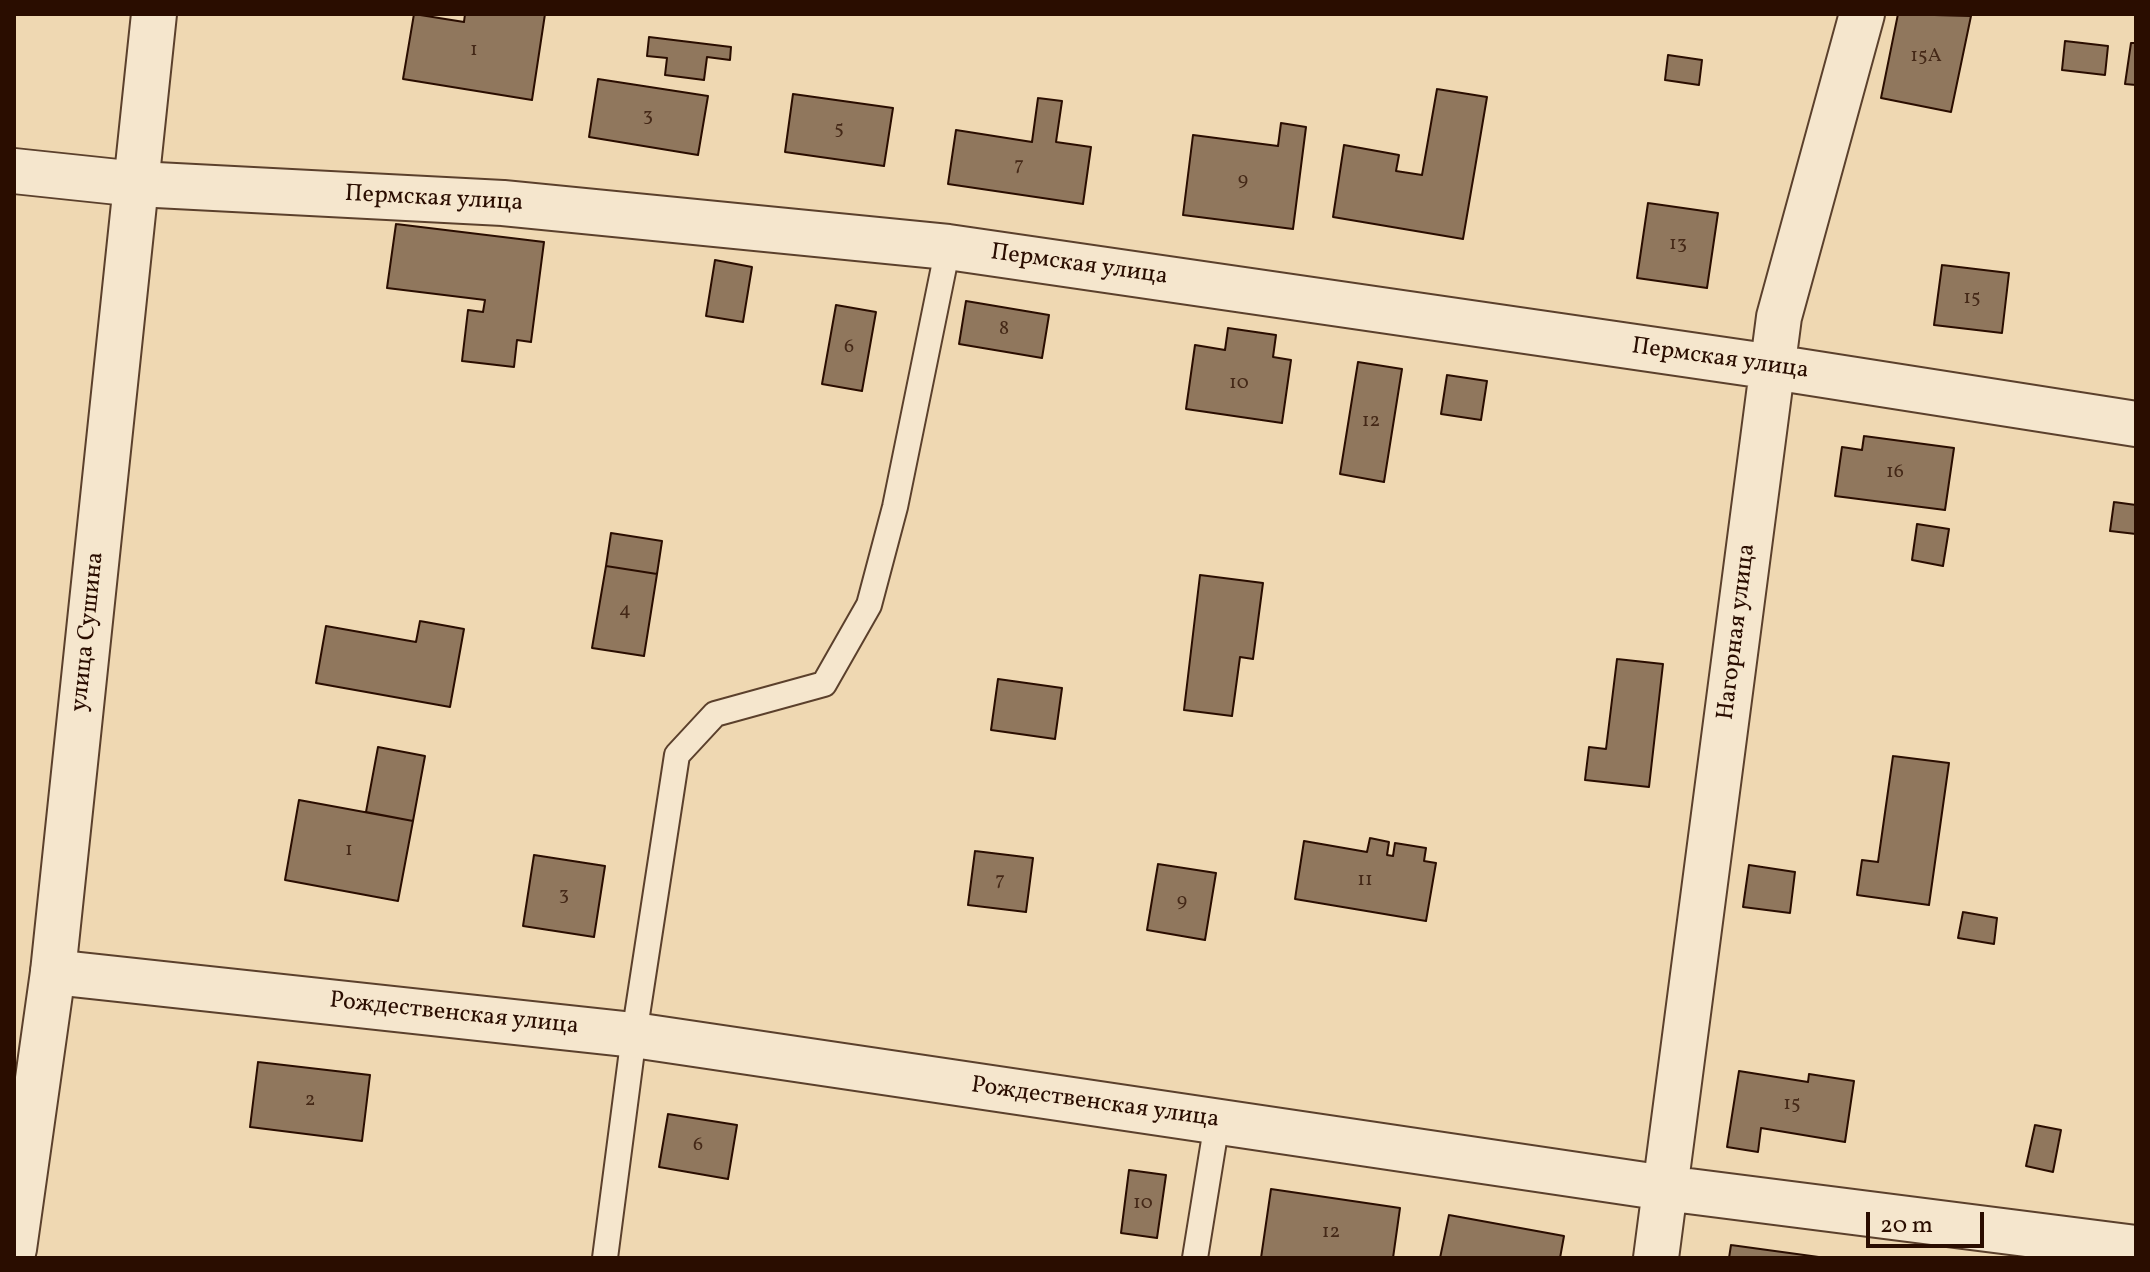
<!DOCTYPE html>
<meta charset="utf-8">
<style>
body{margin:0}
#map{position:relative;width:2150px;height:1272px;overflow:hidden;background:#efd8b2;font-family:Vollkorn,serif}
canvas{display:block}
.frame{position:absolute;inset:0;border:16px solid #2a0d00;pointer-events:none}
.scale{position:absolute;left:1866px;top:1212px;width:118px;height:36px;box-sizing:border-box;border:4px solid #2a0d00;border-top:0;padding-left:10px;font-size:24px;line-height:28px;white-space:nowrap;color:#2a0d00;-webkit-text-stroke:6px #f5e6cd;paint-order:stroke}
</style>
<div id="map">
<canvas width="2150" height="1272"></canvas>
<div class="frame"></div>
<div class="scale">20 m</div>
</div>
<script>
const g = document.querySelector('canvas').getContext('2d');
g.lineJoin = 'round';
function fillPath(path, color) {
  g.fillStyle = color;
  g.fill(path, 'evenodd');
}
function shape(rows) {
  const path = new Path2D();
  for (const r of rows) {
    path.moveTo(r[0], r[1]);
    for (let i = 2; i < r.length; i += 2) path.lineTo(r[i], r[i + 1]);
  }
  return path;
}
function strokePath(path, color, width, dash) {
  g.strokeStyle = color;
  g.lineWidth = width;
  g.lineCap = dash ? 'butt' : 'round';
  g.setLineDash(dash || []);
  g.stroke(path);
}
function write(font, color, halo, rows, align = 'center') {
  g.font = font + ' Vollkorn,serif';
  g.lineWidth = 6;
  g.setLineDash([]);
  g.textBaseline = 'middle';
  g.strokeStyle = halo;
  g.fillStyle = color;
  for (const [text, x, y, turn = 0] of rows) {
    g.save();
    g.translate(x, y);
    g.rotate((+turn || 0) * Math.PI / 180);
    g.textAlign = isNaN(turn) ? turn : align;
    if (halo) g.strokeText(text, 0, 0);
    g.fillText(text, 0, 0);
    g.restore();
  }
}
const building = shape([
 [414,14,464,22,465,14,545,14,532,100,403,79,414,14],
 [1898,14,1971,16,1951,112,1881,98,1898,14],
 [649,37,731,47,730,60,707,57,704,80,665,75,667,58,647,56,649,37],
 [2065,41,2108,46,2105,75,2062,70,2065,41],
 [2131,43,2136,43,2136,85,2125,84,2131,43],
 [1668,55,1702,60,1699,85,1665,80,1668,55],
 [598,79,708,96,698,155,589,137,598,79],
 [1437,89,1487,97,1463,239,1333,217,1344,145,1399,155,1396,171,1422,175,1437,89],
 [793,94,893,108,884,166,785,152,793,94],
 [1038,98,1062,101,1056,142,1091,147,1083,204,948,184,956,130,1032,142,1038,98],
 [1281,123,1306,127,1293,229,1183,215,1193,135,1278,146,1281,123],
 [1648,203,1718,213,1707,288,1637,278,1648,203],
 [396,224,544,242,531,342,517,340,514,367,462,361,468,310,483,312,485,300,387,288,396,224],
 [715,260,752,267,743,322,706,316,715,260],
 [1942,265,2009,273,2002,333,1934,325,1942,265],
 [966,301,1049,315,1042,358,959,344,966,301],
 [836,305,876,312,862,391,822,384,836,305],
 [1228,328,1276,335,1273,357,1291,360,1282,423,1186,409,1195,345,1225,350,1228,328],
 [1358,362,1402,369,1384,482,1340,474,1358,362],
 [1447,375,1487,381,1481,420,1441,414,1447,375],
 [1864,436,1954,448,1945,510,1835,496,1842,447,1862,450,1864,436],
 [2114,502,2136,505,2136,534,2110,531,2114,502],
 [1917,524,1949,529,1943,566,1912,560,1917,524],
 [611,533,662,541,657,574,606,566,611,533],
 [606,566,657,574,644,656,592,648,606,566],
 [1200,575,1263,583,1253,659,1240,657,1232,716,1184,710,1200,575],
 [420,621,464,629,450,707,316,683,326,626,416,642,420,621],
 [1617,659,1663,664,1649,787,1585,780,1589,747,1606,749,1617,659],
 [998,679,1062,688,1055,739,991,730,998,679],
 [378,747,425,756,413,821,366,812,378,747],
 [1893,756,1949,763,1929,905,1857,895,1862,860,1878,862,1893,756],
 [299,800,413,821,398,901,285,880,299,800],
 [1370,838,1389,842,1387,855,1393,856,1395,843,1426,848,1424,861,1436,863,1426,921,1295,899,1304,841,1367,852,1370,838],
 [975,851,1033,858,1026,912,968,905,975,851],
 [534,855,605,866,594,937,523,926,534,855],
 [1158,864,1216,873,1205,940,1147,930,1158,864],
 [1749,865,1795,872,1790,913,1743,907,1749,865],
 [1963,912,1997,918,1994,944,1958,938,1963,912],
 [258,1062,370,1075,362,1141,250,1127,258,1062],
 [1739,1071,1808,1082,1809,1074,1854,1081,1845,1142,1761,1128,1758,1152,1727,1147,1739,1071],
 [668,1114,737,1125,728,1179,659,1167,668,1114],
 [2035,1125,2061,1130,2053,1172,2026,1166,2035,1125],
 [1129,1170,1166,1175,1157,1238,1121,1233,1129,1170],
 [1271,1189,1400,1208,1393,1258,1261,1258,1271,1189],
 [1449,1215,1564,1236,1560,1258,1440,1258,1449,1215],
 [1731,1245,1826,1258,1729,1258,1731,1245]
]);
const service = shape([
 [605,1258,634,1035,677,755,715,714,824,684,869,605,895,507,948,247],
 [1195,1258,1217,1122]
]);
const minor = shape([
 [14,171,137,184,503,203,948,247,1773,367,2136,424],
 [53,972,634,1035,1665,1188,2136,1248],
 [1656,1258,1779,317,1862,14]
]);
const tertiary = shape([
 [14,1249,53,972,154,14]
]);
const numberNames = [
 ["1",474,51],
 ["15А",1926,57],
 ["3",648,117],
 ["5",839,130],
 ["7",1019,166],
 ["9",1243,181],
 ["13",1678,245],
 ["15",1972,299],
 ["8",1004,330],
 ["6",849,348],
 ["10",1239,384],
 ["12",1371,422],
 ["16",1895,473],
 ["4",625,611],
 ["1",349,851],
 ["7",1000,881],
 ["11",1365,881],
 ["3",564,896],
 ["9",1182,902],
 ["2",310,1101],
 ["15",1792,1105],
 ["6",698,1146],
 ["10",1143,1204],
 ["12",1331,1233]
];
const streetNames = [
 ["Пермская улица",434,200,3],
 ["Пермская улица",1079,266,8],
 ["Пермская улица",1720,360,8],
 ["улица Сушина",89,632,-84],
 ["Нагорная улица",1738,632,-83],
 ["Рождественская улица",454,1015,6],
 ["Рождественская улица",1095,1104,8]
];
fillPath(building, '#90775d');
strokePath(building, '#2a0d00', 2);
strokePath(service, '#5b402c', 28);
strokePath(minor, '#5b402c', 48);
strokePath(tertiary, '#5b402c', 48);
strokePath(service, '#f5e6cd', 24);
strokePath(minor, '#f5e6cd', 44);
strokePath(tertiary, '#f5e6cd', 44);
write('20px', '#442817', null, numberNames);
write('24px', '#2a0d00', '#f5e6cd', streetNames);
</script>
